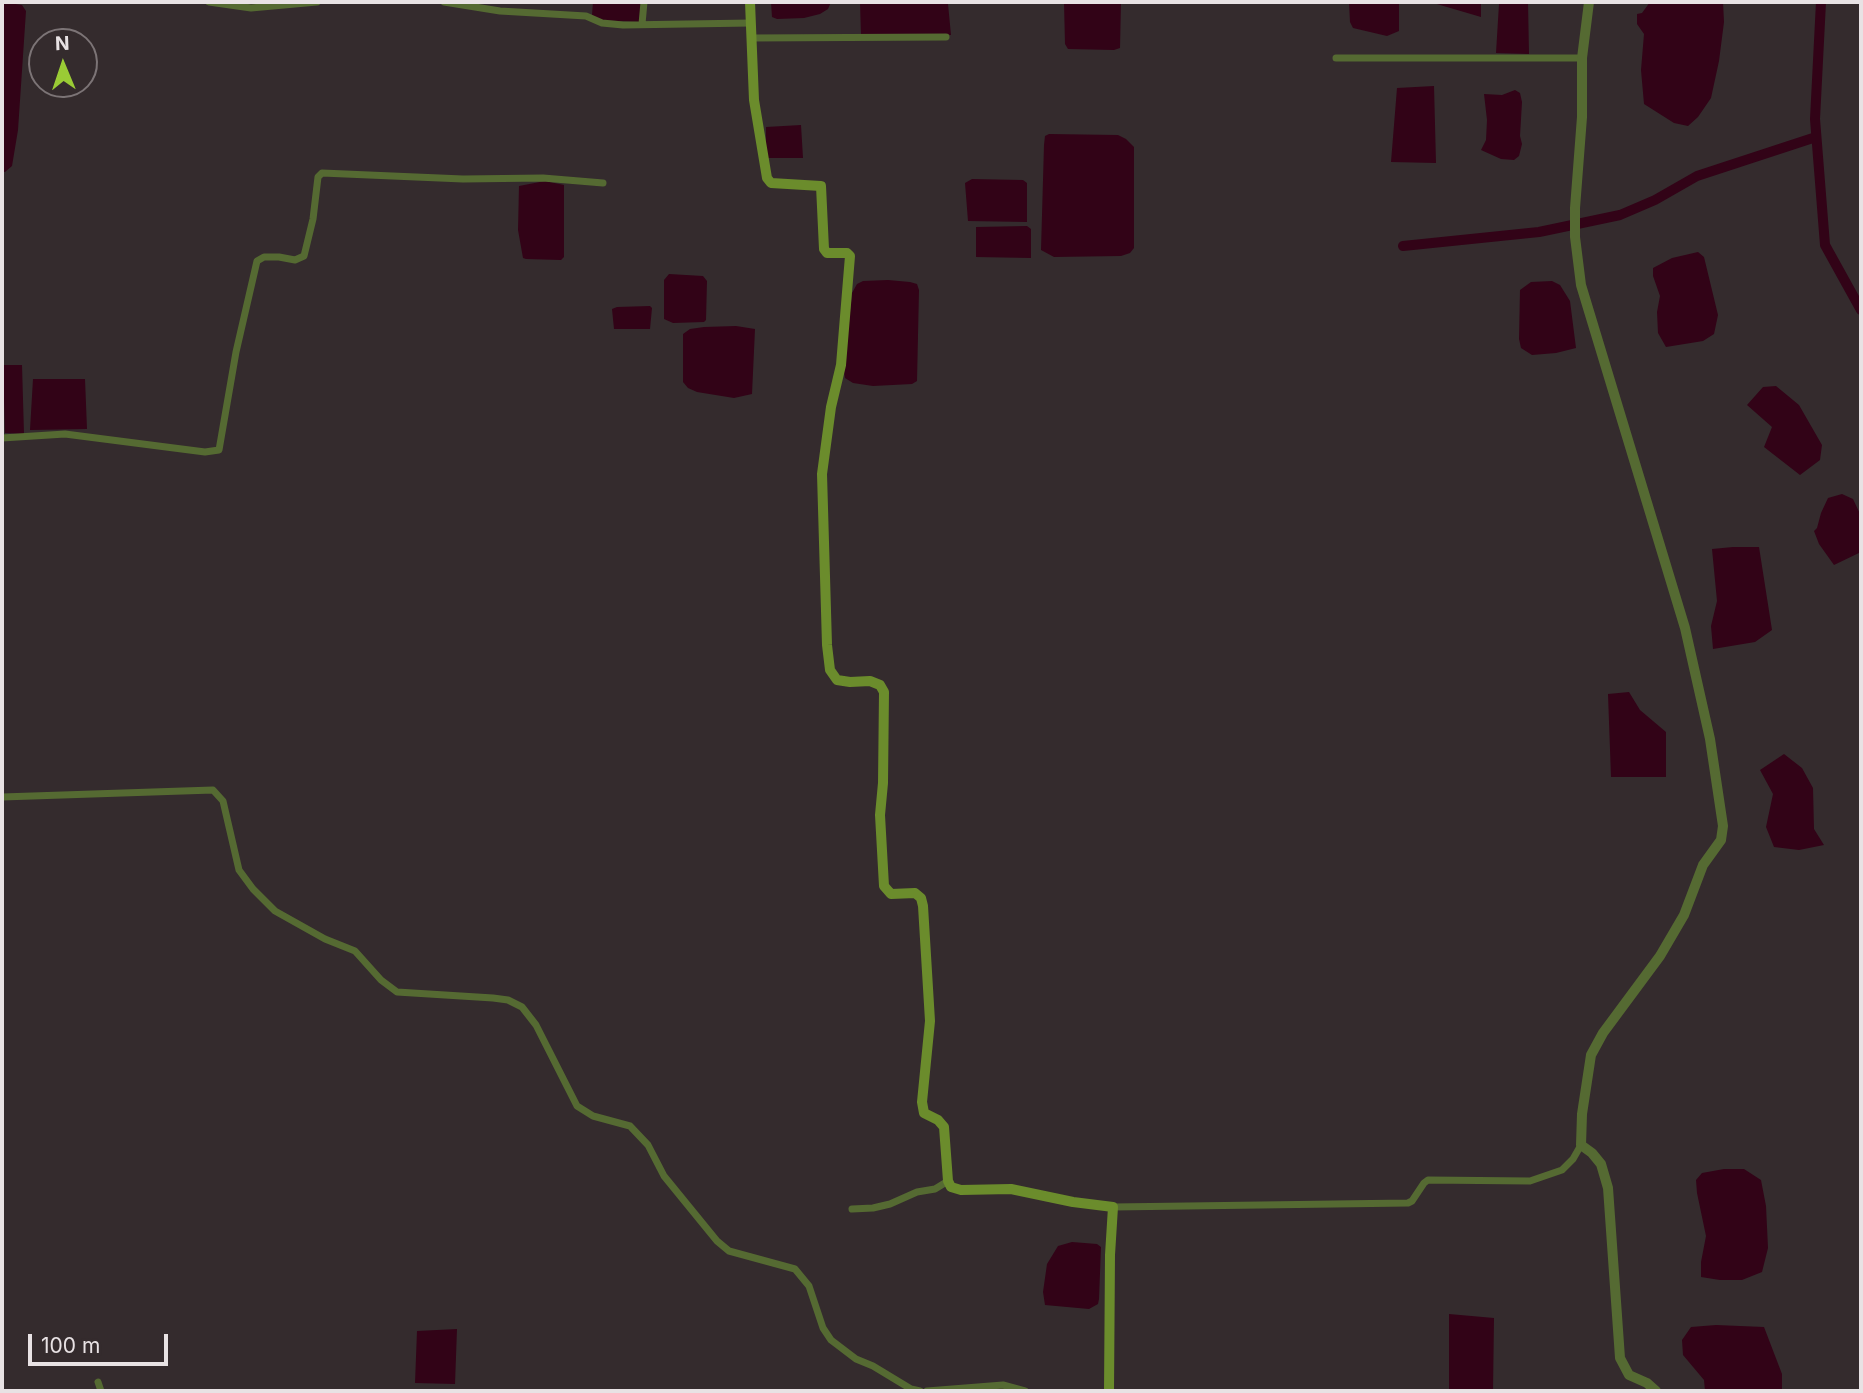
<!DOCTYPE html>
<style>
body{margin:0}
#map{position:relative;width:1863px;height:1393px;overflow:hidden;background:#342b2d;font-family:Inter,sans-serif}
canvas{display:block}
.frame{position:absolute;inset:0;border:4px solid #e8e2e4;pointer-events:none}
.north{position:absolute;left:28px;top:28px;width:70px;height:70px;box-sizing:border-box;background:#342b2d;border:2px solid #7c7476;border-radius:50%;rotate:358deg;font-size:19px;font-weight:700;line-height:28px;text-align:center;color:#e8e2e4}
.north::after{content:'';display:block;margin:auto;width:24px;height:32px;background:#9acb35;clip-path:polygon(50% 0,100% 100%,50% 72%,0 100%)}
.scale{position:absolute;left:28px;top:1334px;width:140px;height:32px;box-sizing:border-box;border:4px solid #e8e2e4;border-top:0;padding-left:9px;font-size:21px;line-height:24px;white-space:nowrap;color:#e8e2e4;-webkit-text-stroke:5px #342b2d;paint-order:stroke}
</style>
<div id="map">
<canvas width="1863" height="1393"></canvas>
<div class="frame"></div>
<div class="north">N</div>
<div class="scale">100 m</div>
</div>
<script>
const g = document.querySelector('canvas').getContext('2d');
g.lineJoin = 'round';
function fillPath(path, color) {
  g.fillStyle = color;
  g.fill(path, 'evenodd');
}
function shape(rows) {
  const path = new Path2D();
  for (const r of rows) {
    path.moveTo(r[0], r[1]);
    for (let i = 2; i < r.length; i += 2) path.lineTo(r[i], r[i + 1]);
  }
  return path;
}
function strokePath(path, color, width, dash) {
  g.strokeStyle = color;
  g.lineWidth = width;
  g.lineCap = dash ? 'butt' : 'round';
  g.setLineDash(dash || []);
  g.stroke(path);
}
const water = shape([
 [2,2,22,5,26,11,18,130,12,166,5,172,2,172],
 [593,2,642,2,640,22,597,20,592,15],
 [771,2,831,2,828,9,820,14,804,18,777,19,772,17],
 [860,2,936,2,948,4,951,35,861,35],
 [1064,2,1121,2,1120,48,1114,50,1068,49,1065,44],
 [1349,2,1399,2,1399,31,1387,36,1353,28,1350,22],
 [1430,2,1481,2,1481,17],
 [1528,2,1529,54,1496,53,1499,4],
 [1650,2,1723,2,1724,22,1719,61,1711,98,1698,117,1688,126,1674,123,1644,104,1641,70,1644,34,1637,24,1637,14,1642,13],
 [1434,86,1436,163,1391,162,1397,88],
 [1515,90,1520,93,1522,102,1520,136,1522,144,1519,156,1514,160,1501,159,1481,150,1486,140,1487,120,1484,94,1502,95],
 [801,125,803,158,766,158,766,127],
 [1049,134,1118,135,1126,139,1134,147,1134,248,1130,253,1121,256,1054,257,1041,250,1044,145,1045,136],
 [972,179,1023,180,1027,183,1027,222,968,221,965,183],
 [545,181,564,185,564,257,561,260,526,259,523,258,518,230,519,186],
 [1027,226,1031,229,1031,258,976,257,976,227],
 [1698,252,1704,257,1718,315,1714,334,1703,341,1666,347,1658,333,1657,312,1660,296,1653,276,1653,268,1672,258],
 [669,274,703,276,707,281,706,320,704,322,673,323,664,319,664,280],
 [888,280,910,282,917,284,919,290,917,381,912,384,873,386,853,383,845,378,844,372,852,293,857,284,863,281],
 [1552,281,1560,285,1570,301,1576,348,1556,353,1532,355,1521,348,1519,339,1520,290,1531,282],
 [650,306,652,308,650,329,614,329,612,309,617,307],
 [736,326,755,329,752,394,734,398,697,392,688,388,683,382,683,334,690,329,704,327],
 [3,365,22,365,24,434,5,433],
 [33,379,85,379,87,429,30,430],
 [1776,386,1799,405,1822,445,1820,460,1800,475,1764,447,1772,427,1747,405,1763,387],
 [1842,494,1853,499,1861,516,1861,552,1834,565,1819,544,1814,531,1817,528,1821,513,1828,498],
 [1733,547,1759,547,1772,630,1755,642,1713,649,1711,626,1717,601,1712,549],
 [1629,692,1640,710,1666,732,1666,777,1611,777,1608,694],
 [1784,754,1802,768,1813,788,1814,829,1824,845,1799,850,1774,847,1766,827,1773,794,1760,770],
 [1724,1169,1744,1169,1761,1180,1766,1206,1768,1248,1762,1272,1742,1280,1720,1280,1701,1277,1701,1262,1706,1236,1697,1193,1696,1180,1702,1173],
 [1072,1242,1097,1244,1101,1247,1099,1299,1098,1304,1089,1309,1045,1305,1043,1292,1047,1264,1058,1246],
 [1449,1314,1494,1318,1493,1391,1449,1391],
 [1716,1325,1764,1327,1782,1374,1782,1391,1705,1391,1704,1380,1683,1355,1682,1340,1691,1327],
 [457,1329,455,1384,415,1383,417,1331]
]);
const canal = shape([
 [1821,2,1815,119,1825,245,1861,310],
 [1403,246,1539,232,1620,215,1655,200,1697,176,1816,137]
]);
const minor = shape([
 [209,2,251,8,317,2],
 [444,2,500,11,586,16,602,23,623,25,751,23],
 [642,24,644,2],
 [751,38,946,37],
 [1336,58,1582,58],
 [2,438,65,434,205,452,219,450,236,352,257,261,264,257,279,257,295,260,304,256,313,219,318,177,322,173,463,179,543,178,603,183],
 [2,797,213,790,223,801,239,870,253,889,275,911,325,939,355,951,381,980,397,992,493,998,508,1000,522,1007,536,1025,577,1106,593,1116,630,1126,648,1145,664,1176,717,1241,729,1251,795,1269,809,1286,823,1328,831,1340,856,1359,873,1366,911,1389,920,1391],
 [1113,1207,1408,1203,1412,1201,1424,1183,1428,1180,1530,1181,1562,1170,1573,1159,1581,1145],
 [852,1209,873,1208,890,1204,917,1192,935,1189,948,1181],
 [98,1382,101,1391],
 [927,1391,1003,1385,1025,1391]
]);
const tertiary = shape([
 [1589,2,1582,58,1582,117,1575,208,1575,237,1581,285,1685,628,1710,739,1723,826,1721,840,1703,865,1684,915,1660,956,1603,1033,1591,1055,1582,1114,1581,1145,1592,1153,1601,1164,1608,1188,1620,1358,1629,1375,1647,1383,1656,1391]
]);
const secondary = shape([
 [750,2,754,100,767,178,771,183,821,186,824,249,827,253,847,253,850,256,841,365,831,407,822,474,827,645,830,670,837,680,850,682,870,681,880,685,884,692,883,783,880,815,884,886,891,894,915,893,921,898,923,906,930,1021,922,1102,924,1113,938,1120,944,1127,948,1181,951,1187,961,1190,1011,1189,1073,1202,1113,1207,1110,1255,1109,1391]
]);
fillPath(water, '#320317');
strokePath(canal, '#320317', 10);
strokePath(minor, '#556a32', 7);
strokePath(tertiary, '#556a32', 10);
strokePath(secondary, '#6b8c2c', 10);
</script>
